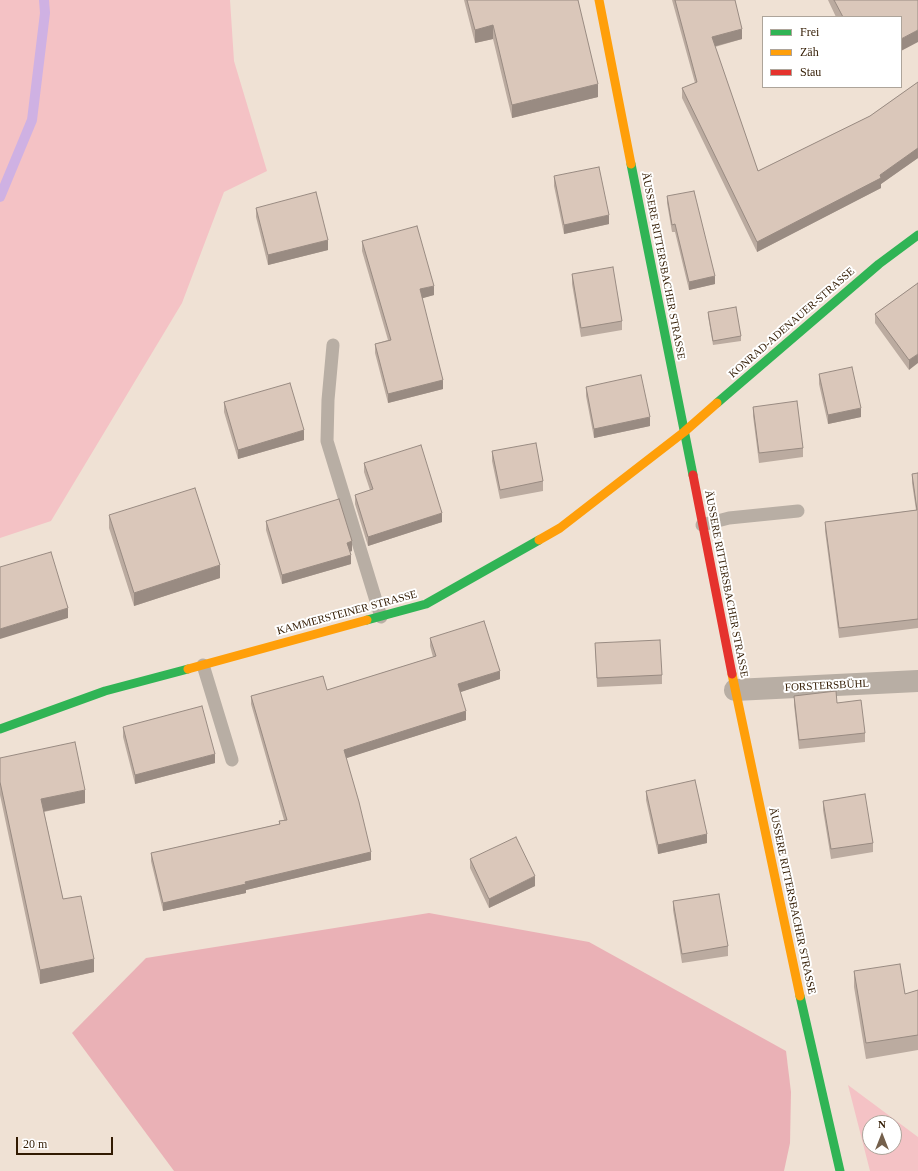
<!DOCTYPE html>
<meta charset="utf-8">
<style>
body{margin:0}
#map{position:relative;width:918px;height:1171px;overflow:hidden;background:#efe1d4;font-family:Georgia,serif}
canvas{display:block}
.legend{position:absolute;left:762px;top:16px;width:140px;height:72px;box-sizing:border-box;background:#fff;border:1px solid #ada49a;margin:0;padding:5px 7px;list-style:none;font-size:12px;color:#321b02}
.legend li{display:flex;align-items:center;gap:8px;height:20px}
.legend b{width:20px;border:1px solid #ada49a}
.north{position:absolute;left:862px;top:1115px;width:40px;height:40px;box-sizing:border-box;background:#fff;border:1px solid #ada49a;border-radius:50%;rotate:0deg;font-size:11px;font-weight:700;line-height:16px;text-align:center;color:#321b02}
.north::after{content:'';display:block;margin:auto;width:14px;height:18px;background:#74604c;clip-path:polygon(50% 0,100% 100%,50% 72%,0 100%)}
.scale{position:absolute;left:16px;top:1137px;width:97px;height:18px;box-sizing:border-box;border:2px solid #321b02;border-top:0;padding-left:5px;font-size:12px;line-height:14px;white-space:nowrap;color:#321b02;-webkit-text-stroke:3px #fff;paint-order:stroke}
</style>
<div id="map">
<canvas width="918" height="1171"></canvas>
<ul class="legend">
<li><b style="height:5px;background:#30b455"></b>Frei</li>
<li><b style="height:5px;background:#ff9f0a"></b>Zäh</li>
<li><b style="height:5px;background:#e5322d"></b>Stau</li>
</ul>
<div class="north">N</div>
<div class="scale">20 m</div>
</div>
<script>
const g = document.querySelector('canvas').getContext('2d');
g.lineJoin = 'round';
function fillPath(path, color) {
  g.fillStyle = color;
  g.fill(path, 'evenodd');
}
function shape(rows) {
  const path = new Path2D();
  for (const r of rows) {
    path.moveTo(r[0], r[1]);
    for (let i = 2; i < r.length; i += 2) path.lineTo(r[i], r[i + 1]);
  }
  return path;
}
function strokePath(path, color, width, dash) {
  g.strokeStyle = color;
  g.lineWidth = width;
  g.lineCap = dash ? 'butt' : 'round';
  g.setLineDash(dash || []);
  g.stroke(path);
}
function write(font, color, halo, rows, align = 'center') {
  g.font = font + ' Georgia,serif';
  g.lineWidth = 4;
  g.setLineDash([]);
  g.textBaseline = 'middle';
  g.strokeStyle = halo;
  g.fillStyle = color;
  for (const [text, x, y, turn = 0] of rows) {
    g.save();
    g.translate(x, y);
    g.rotate((+turn || 0) * Math.PI / 180);
    g.textAlign = isNaN(turn) ? turn : align;
    if (halo) g.strokeText(text, 0, 0);
    g.fillText(text, 0, 0);
    g.restore();
  }
}
const green = shape([
 [0,0,230,0,234,61,267,171,224,192,182,303,51,521,0,538],
 [848,1085,918,1137,918,1171,870,1171],
 [870,1123,894,1123,894,1147,870,1147]
]);
const forest = shape([
 [429,913,589,942,786,1051,791,1092,790,1143,784,1171,174,1171,72,1033,146,958]
]);
const stream = shape([
 [0,197,32,120,45,13,44,0]
]);
const lane = shape([
 [333,345,328,400,327,441,381,617],
 [702,525,729,518,798,511],
 [203,665,232,760]
]);
const street = shape([
 [735,690,918,681]
]);
const fast = shape([
 [631,164,693,475],
 [717,403,879,264,918,235],
 [367,620,426,604,539,540],
 [0,729,105,691,188,669],
 [800,996,840,1171]
]);
const slow = shape([
 [599,0,631,164],
 [539,540,560,528,684,432,717,403],
 [188,669,367,620],
 [732,674,800,996]
]);
const jam = shape([
 [693,475,732,674]
]);
const wall = shape([
 [464,0,578,0,598,97,512,118,493,39,475,43],
 [672,0,735,0,742,39,715,47,758,171,870,116,918,82,918,158,881,184,881,188,757,252,682,98,682,88,695,83],
 [828,0,918,0,901,17,836,17],
 [554,176,609,224,564,234,554,186],
 [667,196,715,284,689,290,675,232,672,232,667,203],
 [256,208,328,250,268,265,256,217],
 [362,241,434,295,422,298,443,389,388,403,375,353,375,344,388,340,362,251],
 [572,274,622,321,622,330,581,337,572,284],
 [918,283,909,370,875,323,875,314],
 [708,312,741,336,741,341,713,345,708,316],
 [819,374,861,417,828,424,819,384],
 [586,387,650,426,594,438,586,396],
 [224,402,304,440,238,459,224,412],
 [753,407,803,448,803,457,759,463,753,416],
 [492,451,543,481,543,491,500,499,492,461],
 [364,463,442,522,368,546,355,504,355,495,370,490,364,472],
 [918,473,918,628,839,638,825,531,825,522,916,510,912,483,912,474],
 [109,515,220,578,134,606,109,528],
 [266,521,352,551,350,552,351,564,282,584,266,530],
 [430,638,500,679,460,692,466,720,346,758,371,860,246,890,246,893,163,911,151,861,151,853,279,824,279,821,284,820,251,704,251,696,327,690,433,657,430,646],
 [595,643,662,675,662,684,597,687],
 [794,696,837,703,865,733,865,742,799,749,794,705],
 [123,727,215,763,135,784,123,737],
 [0,758,85,803,44,812,63,899,94,972,40,984,0,795],
 [646,791,707,843,658,854,646,800],
 [823,801,873,843,873,852,831,859,823,810],
 [470,859,535,886,489,908,470,868],
 [673,901,728,946,728,956,682,963,673,910],
 [854,971,905,994,918,990,918,1050,866,1059,854,987]
]);
const shadedWall = shape([
 [493,25,493,39,475,43,475,30],
 [742,29,742,39,712,47,712,37],
 [918,30,918,42,901,51,901,39],
 [598,84,598,97,512,118,512,105],
 [918,148,918,158,881,184,881,188,757,252,757,242,880,175],
 [609,215,609,224,564,234,564,225],
 [328,240,328,250,268,265,268,255],
 [715,276,715,284,689,290,689,282],
 [434,286,434,295,420,299,420,289],
 [918,354,918,363,909,370,909,360],
 [443,380,443,389,388,403,388,394],
 [861,408,861,417,828,424,828,415],
 [650,417,650,426,594,438,594,429],
 [304,430,304,440,238,459,238,450],
 [442,513,442,522,368,546,368,537],
 [352,541,352,551,347,552,347,543],
 [351,555,351,564,282,584,282,575],
 [220,565,220,578,134,606,134,593],
 [68,608,68,618,0,639,0,629],
 [500,671,500,679,458,693,458,684],
 [466,711,466,720,344,759,344,750],
 [215,754,215,763,135,784,135,775],
 [85,790,85,803,41,812,41,799],
 [707,834,707,843,658,854,658,845],
 [371,852,371,860,246,890,246,893,163,911,163,903,245,882],
 [535,876,535,886,489,908,489,899],
 [94,959,94,972,40,984,40,970]
]);
const building = shape([
 [467,0,578,0,598,84,512,105,493,25,475,30,467,0],
 [675,0,735,0,742,29,712,37,758,171,870,116,918,82,918,148,880,175,881,178,757,242,682,88,697,82,675,0],
 [834,0,918,0,918,30,901,39,901,17,843,17,834,0],
 [599,167,609,215,564,225,554,176,599,167],
 [694,191,715,276,689,282,675,224,672,225,667,196,694,191],
 [316,192,328,240,268,255,256,208,316,192],
 [417,226,434,286,420,289,443,380,388,394,375,344,391,340,362,241,417,226],
 [613,267,622,321,581,328,572,274,613,267],
 [918,283,918,354,909,360,875,314,918,283],
 [736,307,741,336,713,341,708,312,736,307],
 [852,367,861,408,828,415,819,374,852,367],
 [641,375,650,417,594,429,586,387,641,375],
 [290,383,304,430,238,450,224,402,290,383],
 [797,401,803,448,759,453,753,407,797,401],
 [536,443,543,481,500,490,492,451,536,443],
 [421,445,442,513,368,537,355,495,373,489,364,463,421,445],
 [918,473,918,619,839,628,825,522,917,510,912,474,918,473],
 [195,488,220,565,134,593,109,515,195,488],
 [339,499,352,541,347,543,351,555,282,575,266,521,339,499],
 [51,552,68,608,0,629,0,567,51,552],
 [484,621,500,671,458,684,466,711,344,750,359,802,371,852,245,882,246,884,163,903,151,853,280,824,279,821,287,820,251,696,323,676,327,690,436,656,430,638,484,621],
 [660,640,662,675,597,678,595,643,660,640],
 [836,691,837,703,861,700,865,733,799,740,794,696,836,691],
 [202,706,215,754,135,775,123,727,202,706],
 [75,742,85,790,41,799,63,899,81,896,94,959,40,970,0,782,0,758,75,742],
 [695,780,707,834,658,845,646,791,695,780],
 [865,794,873,843,831,849,823,801,865,794],
 [516,837,535,876,489,899,470,859,516,837],
 [719,894,728,946,682,954,673,901,719,894],
 [900,964,905,994,918,990,918,1035,866,1043,854,971,900,964]
]);
const streetNames = [
 ["ÄUSSERE RITTERSBACHER STRASSE",663,266,79],
 ["KONRAD-ADENAUER-STRASSE",792,323,-41],
 ["ÄUSSERE RITTERSBACHER STRASSE",726,584,79],
 ["KAMMERSTEINER STRASSE",347,613,-15],
 ["FORSTERSBÜHL",827,686,-3],
 ["ÄUSSERE RITTERSBACHER STRASSE",792,901,78]
];
fillPath(green, '#f4c2c5');
fillPath(forest, '#eab1b6');
strokePath(stream, '#cfb1e3', 10);
strokePath(lane, '#b8aea4', 13);
strokePath(street, '#b8aea4', 22);
strokePath(fast, '#30b455', 9);
strokePath(slow, '#ff9f0a', 9);
strokePath(jam, '#e5322d', 9);
fillPath(wall, '#bbaba0');
fillPath(shadedWall, '#998b82');
fillPath(building, '#dac7ba');
strokePath(building, '#998b82', 1);
write('11px', '#321b02', '#fff', streetNames);
</script>
